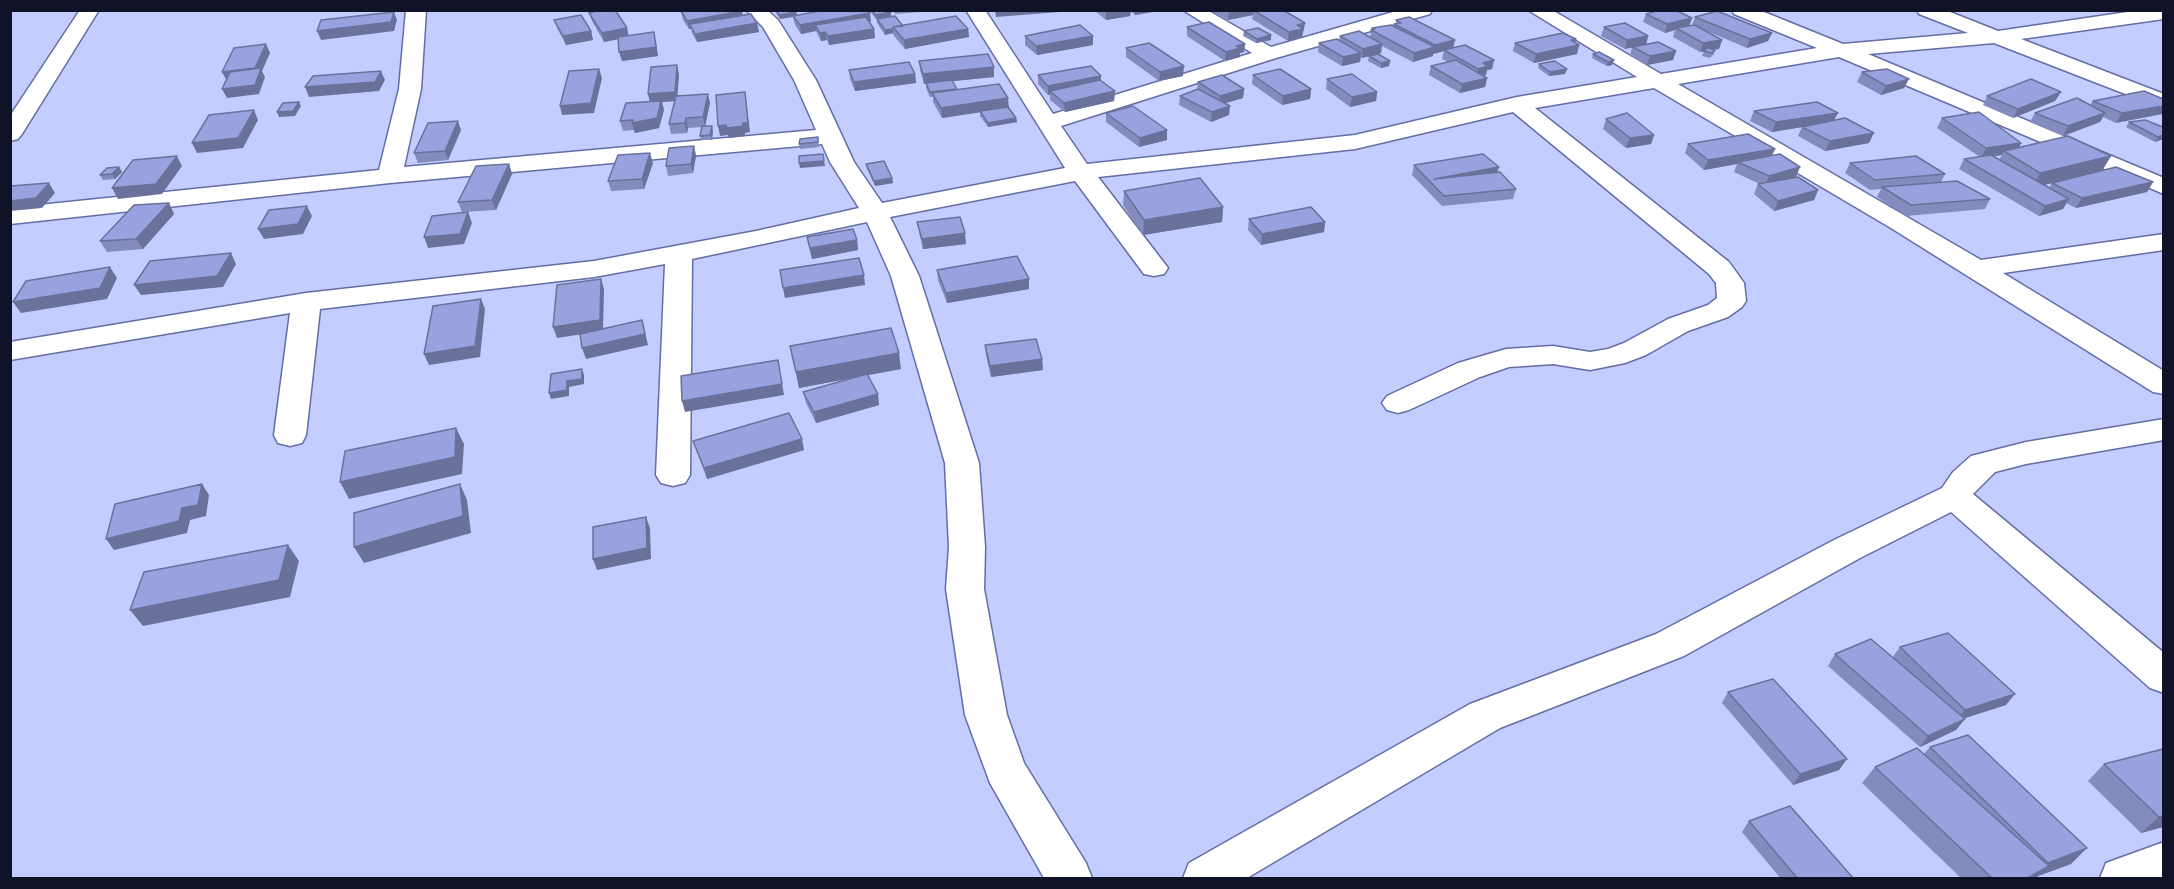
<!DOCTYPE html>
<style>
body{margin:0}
#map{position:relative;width:2174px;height:889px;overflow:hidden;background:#c3cdff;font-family:"Titillium Web",sans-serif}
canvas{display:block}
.frame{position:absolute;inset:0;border:12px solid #101328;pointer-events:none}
</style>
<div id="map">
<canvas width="2174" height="889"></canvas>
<div class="frame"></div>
</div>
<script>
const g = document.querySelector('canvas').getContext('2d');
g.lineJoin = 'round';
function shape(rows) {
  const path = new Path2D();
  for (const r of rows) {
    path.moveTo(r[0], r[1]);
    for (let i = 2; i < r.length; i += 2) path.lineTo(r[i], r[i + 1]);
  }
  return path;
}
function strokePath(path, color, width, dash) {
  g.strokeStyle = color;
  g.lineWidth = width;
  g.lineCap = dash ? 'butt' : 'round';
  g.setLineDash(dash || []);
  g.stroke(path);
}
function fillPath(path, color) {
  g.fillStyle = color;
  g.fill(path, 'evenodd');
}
const minor = shape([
 [80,10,99,10,22,134,18,139,10,141,10,116,80,10],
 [406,10,426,10,421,89,404,167,816,130,794,80,763,27,746,10,767,10,778,20,816,80,854,162,882,203,1065,168,966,10,985,10,1053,114,1252,53,1183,10,1207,10,1271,47,1400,10,1432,10,1430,14,1276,58,1061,126,1087,164,1355,135,1517,97,1637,77,1528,10,1552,10,1661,74,1817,48,1734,14,1732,10,1759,10,1843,44,1968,33,1919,14,1917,10,1945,10,1998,31,2141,10,2164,10,2164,19,2021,39,2164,94,2164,109,1994,43,1868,54,2164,178,2164,194,1839,57,1678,84,1981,260,2164,234,2164,250,2003,273,2164,371,2164,394,2153,392,1891,228,1654,88,1535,108,1729,262,1744,283,1746,301,1742,307,1728,317,1688,331,1646,355,1625,363,1590,370,1553,364,1509,367,1480,377,1409,410,1398,413,1387,410,1382,403,1387,396,1458,363,1506,349,1553,346,1590,352,1608,349,1624,343,1668,319,1708,305,1717,298,1716,283,1709,274,1513,112,1355,149,1098,177,1168,268,1164,274,1154,276,1144,274,1075,181,890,217,919,276,979,463,985,547,984,589,1007,715,1024,763,1086,863,1092,878,1044,878,990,783,965,715,946,589,949,547,945,463,891,276,867,222,692,259,690,475,685,483,673,486,661,483,656,475,665,264,594,277,320,309,306,435,302,443,290,446,278,443,274,435,290,313,10,360,10,342,306,293,594,261,756,231,859,208,830,162,822,144,390,183,10,224,10,208,379,170,399,89,406,10],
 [2164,419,2164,440,2026,464,1995,472,1973,494,2164,653,2164,693,2150,688,1951,512,1860,558,1684,656,1500,728,1247,878,1183,878,1189,863,1470,704,1656,634,1834,540,1942,488,1953,472,1971,456,2026,442,2164,419],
 [2164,842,2164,878,2100,878,2106,863,2164,842]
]);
const wall = shape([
 [774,10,795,10,797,15,871,21,869,22,874,29,875,38,829,45,827,40,821,41,816,31,801,34,795,25,793,17,780,19],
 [869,10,890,10,891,12,891,16,876,19],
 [894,10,921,10,921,12,895,14],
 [1094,10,1164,10,1135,15,1131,11,1130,16,1106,20],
 [1283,10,1305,23,1302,37,1288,41,1252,19,1253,15,1228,20,1212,11],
 [681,11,743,15,757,23,759,32,697,42,692,33,691,29,689,29,683,20],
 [589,13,629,36,656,41,658,56,622,61,618,39,604,42,592,21],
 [1646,14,1689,26,1692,25,1695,17,1772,33,1768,41,1747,48,1707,31,1722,40,1719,49,1714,49,1715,50,1714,54,1710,58,1702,56,1704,51,1700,52,1673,37,1675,30,1665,33,1643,22],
 [877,19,903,26,968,29,969,37,905,49,894,36,893,33,885,35,877,23],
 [554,20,591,31,593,40,566,45,557,28],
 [1396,20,1453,47,1494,60,1492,69,1487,70,1486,75,1483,76,1487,78,1485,87,1460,93,1429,75,1431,66,1449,62,1442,59,1444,51,1433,54,1433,56,1413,62,1382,46,1381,53,1362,58,1361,57,1360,62,1342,66,1318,52,1319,43,1339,40,1340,36,1370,37,1372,28,1393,27,1394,24,1396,24],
 [1187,27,1245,44,1244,52,1240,53,1240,57,1225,61,1187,36],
 [1604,27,1648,36,1646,44,1676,51,1673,60,1647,65,1630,56,1632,47,1625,49,1601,36],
 [1244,31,1271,40,1256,43,1243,36],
 [1025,36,1093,36,1093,45,1037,55,1025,45],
 [1575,42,1579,45,1577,54,1534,63,1513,51,1515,43],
 [1126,48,1183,76,1159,81,1126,57],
 [1593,54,1614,60,1612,65,1607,66,1592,58],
 [1369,56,1389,66,1381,68,1368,61],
 [919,61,994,67,994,77,953,81,957,90,1008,108,1016,118,1017,122,988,127,980,116,980,112,942,118,933,102,933,97,930,97,926,88,926,83,924,84,920,70],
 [1539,64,1565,74,1549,76,1538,68],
 [849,70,915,74,916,83,855,91,850,79],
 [1862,72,1904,88,1881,95,1857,82],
 [679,74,677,96,710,103,705,126,713,131,712,140,701,140,700,136,702,127,688,128,687,133,671,134,669,124,675,101,662,102,664,110,659,128,635,133,634,130,623,131,620,121,650,101,648,94],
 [1038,75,1101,76,1101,81,1115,91,1114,101,1065,112,1050,100,1050,95,1048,95,1038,84],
 [1253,75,1311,89,1310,99,1282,105,1252,84],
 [1327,79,1377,92,1376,101,1350,107,1326,89],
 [1198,82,1244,89,1243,98,1225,103,1229,115,1211,122,1179,105,1180,96,1197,89],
 [2144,91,2116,123,2103,117,2100,122,2063,136,2030,122,2035,113,2090,105,2093,101],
 [2061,92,2055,101,2013,118,1983,105,1987,96],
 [1754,111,1834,120,1869,143,1825,151,1798,136,1802,127,1772,132,1750,121],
 [1106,113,1167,140,1139,147,1106,122],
 [1942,118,2021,143,2019,147,2111,156,2102,170,2153,182,2147,192,2076,208,2066,203,2063,209,2039,216,1959,169,1964,159,1980,157,1937,128],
 [2002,155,1999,160,1993,156],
 [2052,183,2049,188,2044,185],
 [1606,119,1654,135,1651,144,1626,148,1603,129],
 [2129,122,2163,139,2155,142,2126,127],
 [461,130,448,160,418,163,414,153],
 [818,137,819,147,800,149,799,144],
 [1688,144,1772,155,1796,177,1818,190,1814,200,1774,211,1754,194,1758,184,1760,184,1734,172,1737,164,1704,170,1685,153],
 [694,146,696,156,693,173,668,176,666,166],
 [653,163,644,189,611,191,608,181],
 [1850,163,1945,174,1941,182,1990,199,1985,209,1906,216,1877,197,1881,189,1870,190,1845,173],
 [509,164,512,174,496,210,462,212,458,202],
 [866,164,892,178,893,183,875,186,867,169],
 [1414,165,1498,173,1516,189,1513,199,1442,206,1412,175],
 [119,167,122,172,115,179,103,180,100,175],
 [1124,191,1223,207,1222,222,1143,235,1123,205],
 [169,203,174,214,143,249,107,252,100,241],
 [1249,219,1325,222,1324,232,1261,245,1248,230],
 [917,222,966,244,923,249,919,232],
 [807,237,857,240,858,250,812,259,809,248],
 [937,270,1029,289,947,303,938,280],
 [985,345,1042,359,1043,370,991,377,986,356],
 [790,346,901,369,867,375,879,405,816,423,806,403,803,392,856,377,799,388],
 [693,441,804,450,707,479],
 [1900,647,2006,705,1964,718,1956,730,1920,747,1828,666,1835,654,1892,658],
 [1728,692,1847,759,1839,770,1793,785,1722,703],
 [1930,747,2071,864,2038,876,2036,879,1962,879,1862,783,1875,767,1924,754],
 [2163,749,2163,827,2141,833,2088,781,2104,764],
 [1749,821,1854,879,1781,879,1742,832]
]);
const shadedWall = shape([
 [995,10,1060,10,1060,12,996,17],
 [1114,10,1131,10,1130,16,1106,20,1106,12],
 [1135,10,1164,10,1135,15],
 [1235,10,1253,10,1253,15,1228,20,1229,12],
 [742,11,744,20,690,24,691,29,689,29,687,21],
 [394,12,397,20,394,31,321,40,317,31],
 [796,12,797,16,780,19,779,15],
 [891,12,891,16,876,19,875,15],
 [870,13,871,21,818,31,815,25,816,31,801,34,800,25],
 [1692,18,1689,27,1676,28,1675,30,1665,33,1667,24],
 [757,23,759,32,697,42,695,34],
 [1305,23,1302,37,1288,41,1289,32,1297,25],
 [627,28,629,37,604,42,602,33],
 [874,29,875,38,829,45,828,36],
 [893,29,893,33,885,35,885,30],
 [968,29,969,37,905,49,904,40],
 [591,31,593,40,566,45,563,36],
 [654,32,658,56,622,61,619,52],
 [825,32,827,40,821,41,820,33],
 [1772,33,1768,41,1747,48,1750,39],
 [1271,35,1271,40,1256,43,1257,39],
 [1093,36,1093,45,1037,55,1036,46],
 [1648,36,1646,45,1625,49,1627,40],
 [1576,39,1574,46,1579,45,1577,54,1534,63,1536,54,1571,40],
 [1455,40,1453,49,1444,50,1444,51,1433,54,1433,56,1413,62,1414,53,1434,48,1435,45],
 [1722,40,1719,49,1700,52,1703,43],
 [266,44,270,53,262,71,265,77,259,94,227,98,222,89,227,81,222,72],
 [1245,44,1244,52,1240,53,1240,57,1225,61,1226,52,1236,46],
 [1382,44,1381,53,1362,58,1363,49],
 [1676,51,1673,60,1647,65,1650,56],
 [1361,53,1360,62,1342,66,1343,57],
 [1494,60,1492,69,1487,70,1486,75,1476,78,1478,69,1483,63],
 [1614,60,1612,65,1607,66,1608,62],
 [1390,61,1389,66,1381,68,1381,63],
 [677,65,679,74,677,101,662,102,664,110,659,128,635,133,632,123,650,103,648,94],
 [1184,66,1183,76,1159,81,1160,72],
 [994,67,994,77,924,84,923,74],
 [599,69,602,78,594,113,562,115,560,106],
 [1567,69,1565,74,1549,76,1550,72],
 [381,71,385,80,379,91,309,97,305,87],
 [915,74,916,83,855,91,854,82],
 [1101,76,1101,86,1050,91,1050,95,1048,95,1048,86],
 [1487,78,1485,87,1460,93,1462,84],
 [1909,79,1904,88,1881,95,1886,86],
 [1244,89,1243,98,1219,105,1220,96],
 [1311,89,1310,99,1282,105,1283,96],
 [1115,91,1114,101,1065,112,1064,103],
 [745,92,750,132,745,133,745,136,729,138,728,135,720,136,718,126,726,125],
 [1377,92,1376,101,1350,107,1352,97],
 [2061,92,2055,101,2013,118,2018,109],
 [708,94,710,103,705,127,703,117],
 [1008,98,1009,108,942,118,941,108],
 [299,102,301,106,295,116,279,117,277,112],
 [1230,106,1229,115,1211,122,1212,112],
 [2163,106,2163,114,2116,123,2122,113],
 [254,110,258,120,243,148,197,153,192,143],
 [1838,113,1833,122,1772,132,1776,122],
 [2105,113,2100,122,2063,136,2068,126],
 [686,118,688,128,687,133,685,123],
 [1016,118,1017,122,988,127,988,123],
 [458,121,461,130,448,160,445,151],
 [712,126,713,131,712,140,710,135],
 [1167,130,1167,140,1139,147,1140,138],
 [1874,133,1869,143,1825,151,1830,141],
 [1654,135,1651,144,1626,148,1630,138],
 [2163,135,2163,139,2155,142,2158,137],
 [2021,143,2016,153,2004,151,2002,155,1981,158,1986,148],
 [694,146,696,156,693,173,691,164],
 [1775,149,1771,158,1738,162,1737,164,1704,170,1708,160],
 [650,153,653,163,644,189,642,179],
 [177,156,182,166,162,194,118,199,112,188],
 [2111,156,2102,171,2032,188,2040,173],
 [824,161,825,166,800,168,799,163],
 [509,164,512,174,496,210,492,200],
 [119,167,122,172,115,179,112,174],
 [1499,167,1496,177,1434,179],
 [1800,167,1796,177,1765,186,1769,176],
 [892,178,893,183,875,186,874,181],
 [2153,182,2147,192,2076,208,2082,198],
 [49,183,55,193,42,208,10,211,10,201],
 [1818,190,1814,200,1774,211,1778,201],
 [2069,199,2063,209,2039,216,2045,206],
 [169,203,174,214,143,249,136,239],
 [307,206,312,216,303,234,264,239,258,229],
 [1223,207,1222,222,1143,235,1144,220],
 [468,212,472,223,464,244,428,248,424,237],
 [1325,222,1324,232,1261,245,1262,234],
 [965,233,966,244,923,249,922,239],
 [857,240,858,250,812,259,810,248],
 [231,253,236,264,223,287,141,295,134,285],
 [110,267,117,278,107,299,21,313,13,302],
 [864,275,865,285,785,298,783,288],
 [601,279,604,289,603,331,557,338,553,327],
 [1029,279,1029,289,947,303,946,293],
 [481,299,485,309,480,357,429,365,424,354],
 [642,320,648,345,586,359,582,348],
 [899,353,901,369,799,388,796,372],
 [1042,359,1043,370,991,377,990,366],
 [778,360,784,395,685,412,682,401],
 [582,369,584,375,584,384,569,387,569,396,551,399,549,393],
 [878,394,879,405,816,423,814,412],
 [456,428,464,444,462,474,349,499,340,482],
 [802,439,804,450,707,479,704,468],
 [202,484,209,495,206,516,190,520,187,533,114,550,106,539,182,508],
 [460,484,467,500,471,533,364,563,354,547],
 [646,517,650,528,651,559,597,570,593,559],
 [288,545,299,561,290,597,143,626,130,610],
 [2015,694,2006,705,1956,721,1965,710],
 [1965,719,1956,730,1920,747,1928,736],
 [1847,759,1839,770,1793,785,1800,774],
 [2163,816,2163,827,2141,833,2159,817],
 [2087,848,2071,864,2038,876,2036,879,2026,879,2040,871,2048,863]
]);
const building = shape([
 [601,10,615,10,627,28,602,33,589,13,601,10],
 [686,10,742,10,742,11,687,21,681,11,686,10],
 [776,10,795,10,796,12,779,15,776,10],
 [825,10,868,10,870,13,800,25,793,16,825,10],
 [872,10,890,10,891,12,875,15,872,10],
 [1253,10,1283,10,1305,23,1297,25,1303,29,1289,32,1253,10],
 [1660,10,1675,10,1692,18,1667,24,1646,14,1660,10],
 [1717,11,1772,33,1750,39,1695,17,1717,11],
 [394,12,391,22,317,31,321,20,394,12],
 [751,14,757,23,695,34,690,24,751,14],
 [581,15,591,31,563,36,554,20,581,15],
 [895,16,903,26,893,27,893,29,885,30,877,19,895,16],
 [956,16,968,29,904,40,893,27,956,16],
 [866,17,874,29,828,36,825,32,820,33,815,25,866,17],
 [1409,17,1455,40,1435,45,1394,24,1401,23,1396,20,1409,17],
 [1209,22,1245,44,1236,46,1240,48,1226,52,1187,27,1209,22],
 [1625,23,1648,36,1627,40,1604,27,1625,23],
 [1080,25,1093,36,1036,46,1025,36,1080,25],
 [1391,25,1435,47,1414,53,1371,30,1375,29,1372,28,1391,25],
 [1695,25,1722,40,1703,43,1676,28,1695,25],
 [1258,28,1271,35,1257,39,1244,31,1258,28],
 [1359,31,1382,44,1363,49,1340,36,1359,31],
 [654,32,656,47,619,52,618,37,654,32],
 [1563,33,1576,39,1571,40,1579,45,1536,54,1515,43,1563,33],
 [1337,39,1361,53,1343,57,1319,43,1337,39],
 [1658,42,1676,51,1650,56,1633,47,1658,42],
 [1149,43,1184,66,1160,72,1126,48,1149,43],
 [266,44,255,68,222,72,234,48,266,44],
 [1465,45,1494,60,1483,63,1488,66,1478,69,1444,50,1465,45],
 [1707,48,1715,50,1712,53,1704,51,1707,48],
 [1599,52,1614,60,1608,62,1593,54,1599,52],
 [988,54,994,67,923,74,919,61,988,54],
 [1378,54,1390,61,1381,63,1369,56,1378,54],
 [1456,60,1487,78,1462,84,1431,66,1456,60],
 [1555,61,1567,69,1550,72,1539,64,1555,61],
 [909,62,915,74,854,82,849,70,909,62],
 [677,65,675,92,648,94,651,67,677,65],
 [1091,66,1101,76,1048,86,1038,75,1091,66],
 [261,68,255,85,222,89,230,72,261,68],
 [599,69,591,103,560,106,569,71,599,69],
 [1280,69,1311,89,1283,96,1253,75,1280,69],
 [1887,69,1909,79,1886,86,1862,72,1887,69],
 [381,71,375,82,305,87,313,76,381,71],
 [1352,74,1377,92,1352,97,1327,79,1352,74],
 [1222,75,1244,89,1220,96,1198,82,1222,75],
 [2031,79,2061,92,2018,109,1987,96,2031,79],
 [952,80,957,89,930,92,926,83,952,80],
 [1100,80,1115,91,1064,103,1050,91,1100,80],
 [999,84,1008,98,941,108,932,93,999,84],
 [1198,89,1230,106,1212,112,1180,96,1198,89],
 [2144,91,2163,99,2163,106,2122,113,2093,101,2144,91],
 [745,92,748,123,743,123,743,126,727,128,726,125,718,126,716,95,745,92],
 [708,94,703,117,686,118,685,123,669,124,676,96,708,94],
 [2077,98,2105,113,2068,126,2035,113,2077,98],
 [661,101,657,118,632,123,633,120,620,121,626,103,661,101],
 [299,102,293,111,277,112,283,103,299,102],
 [1817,102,1838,113,1776,122,1754,111,1817,102],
 [1133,106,1167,130,1140,138,1106,113,1133,106],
 [1008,107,1016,118,988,123,980,111,1008,107],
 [254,110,238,138,192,143,209,115,254,110],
 [1979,112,2021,143,1986,148,1942,118,1979,112],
 [1627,113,1654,135,1630,138,1606,119,1627,113],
 [1845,118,1874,133,1830,141,1802,127,1845,118],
 [2145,120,2163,127,2163,135,2158,137,2129,122,2145,120],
 [458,121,445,151,414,153,428,123,458,121],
 [702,126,712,126,710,135,700,136,702,126],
 [1748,134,1775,149,1708,160,1688,144,1748,134],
 [2068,136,2111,156,2040,173,2004,151,2068,136],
 [818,137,818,142,799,144,800,139,818,137],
 [694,146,691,164,666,166,669,148,694,146],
 [650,153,642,179,608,181,618,155,650,153],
 [823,154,824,161,799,163,799,156,823,154],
 [1483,154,1499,167,1434,179,1500,172,1516,189,1444,196,1414,165,1483,154],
 [1780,154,1800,167,1769,176,1738,162,1780,154],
 [1991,155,2069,199,2045,206,1964,159,1991,155],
 [177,156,156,184,112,188,133,160,177,156],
 [1916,156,1945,174,1875,180,1850,163,1916,156],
 [884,161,892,178,874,181,866,164,884,161],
 [509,164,492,200,458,202,476,166,509,164],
 [119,167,112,174,100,175,107,168,119,167],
 [2116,167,2153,182,2082,198,2052,183,2116,167],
 [1798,177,1818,190,1778,201,1758,184,1798,177],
 [1200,178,1223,207,1144,220,1124,191,1200,178],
 [1957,181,1990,199,1911,205,1882,187,1957,181],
 [49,183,36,198,10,201,10,186,49,183],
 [169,203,136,239,100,241,134,205,169,203],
 [307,206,298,224,258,229,269,210,307,206],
 [1311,207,1325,222,1262,234,1249,219,1311,207],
 [468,212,460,234,424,237,432,216,468,212],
 [960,217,965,233,922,239,917,222,960,217],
 [853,229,857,240,810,248,807,237,853,229],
 [231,253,217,276,134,285,150,261,231,253],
 [1017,256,1029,279,946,293,937,270,1017,256],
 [859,258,864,275,783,288,780,270,859,258],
 [110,267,100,288,13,302,26,281,110,267],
 [601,279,600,320,553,327,557,285,601,279],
 [481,299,475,346,424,354,433,306,481,299],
 [642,320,645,334,582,348,580,334,642,320],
 [891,328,899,353,796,372,790,346,891,328],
 [1036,339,1042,359,990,366,985,345,1036,339],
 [778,360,782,384,682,401,681,376,778,360],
 [582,369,582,379,567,381,567,390,549,393,551,374,582,369],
 [867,374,878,394,814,412,803,392,867,374],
 [789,413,802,439,704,468,693,441,789,413],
 [456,428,455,457,340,482,345,451,456,428],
 [202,484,198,505,182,508,179,521,106,539,115,504,202,484],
 [460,484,463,516,354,547,354,513,460,484],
 [646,517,647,548,593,559,593,527,646,517],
 [288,545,279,580,130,610,144,572,288,545],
 [1948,633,2015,694,1965,710,1900,647,1948,633],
 [1871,639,1965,719,1928,736,1835,654,1871,639],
 [1773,679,1847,759,1800,774,1728,692,1773,679],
 [1968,735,2087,848,2048,863,1930,747,1968,735],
 [1917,748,2049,866,2026,879,1993,879,1875,767,1917,748],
 [2163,749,2163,816,2159,817,2104,764,2163,749],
 [1790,806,1854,879,1798,879,1749,821,1790,806]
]);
strokePath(minor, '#656da5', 3);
fillPath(minor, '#fff');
fillPath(wall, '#838bbf');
fillPath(shadedWall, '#6a719b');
fillPath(building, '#98a2de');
strokePath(building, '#6a719b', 1.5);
</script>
